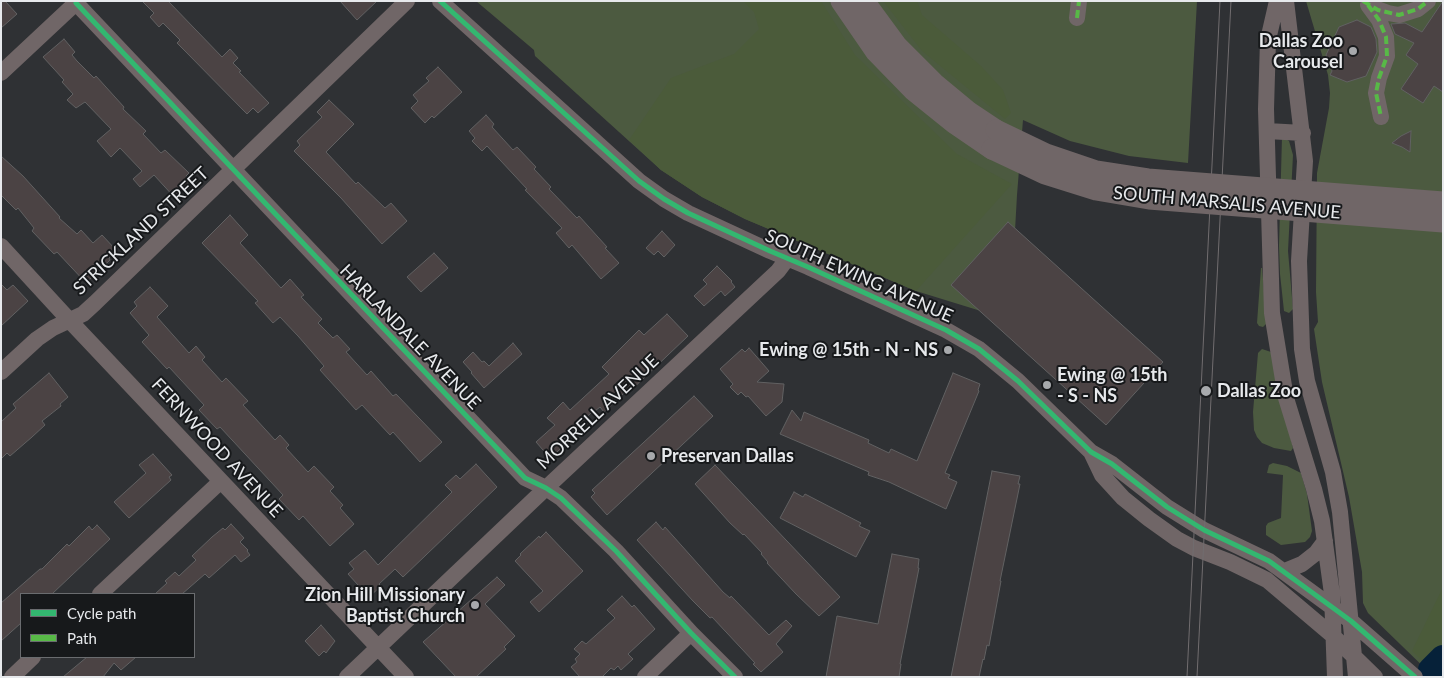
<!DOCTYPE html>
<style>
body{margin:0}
#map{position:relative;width:1444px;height:678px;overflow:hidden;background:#2f3134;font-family:Lato,sans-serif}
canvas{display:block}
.frame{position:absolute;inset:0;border:2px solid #e7e9ec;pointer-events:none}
.legend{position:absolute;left:20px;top:593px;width:175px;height:65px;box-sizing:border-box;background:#17191b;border:1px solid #6a6c6f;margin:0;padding:6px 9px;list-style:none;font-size:15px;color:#e7e9ec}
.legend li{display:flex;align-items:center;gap:10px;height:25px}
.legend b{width:25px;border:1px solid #6a6c6f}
</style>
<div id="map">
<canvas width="1444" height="678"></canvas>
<div class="frame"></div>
<ul class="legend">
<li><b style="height:6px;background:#33b770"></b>Cycle path</li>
<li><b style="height:6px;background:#58b947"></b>Path</li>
</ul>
</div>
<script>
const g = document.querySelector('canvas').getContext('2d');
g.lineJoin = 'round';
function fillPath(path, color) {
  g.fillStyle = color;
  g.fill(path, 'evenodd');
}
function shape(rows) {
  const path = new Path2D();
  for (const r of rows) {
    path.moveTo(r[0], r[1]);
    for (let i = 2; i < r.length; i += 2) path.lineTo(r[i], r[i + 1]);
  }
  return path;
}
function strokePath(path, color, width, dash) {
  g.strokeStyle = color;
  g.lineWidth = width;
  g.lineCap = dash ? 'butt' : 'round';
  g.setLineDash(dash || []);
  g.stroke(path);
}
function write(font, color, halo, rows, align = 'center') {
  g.font = font + ' Lato,sans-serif';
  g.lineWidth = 4;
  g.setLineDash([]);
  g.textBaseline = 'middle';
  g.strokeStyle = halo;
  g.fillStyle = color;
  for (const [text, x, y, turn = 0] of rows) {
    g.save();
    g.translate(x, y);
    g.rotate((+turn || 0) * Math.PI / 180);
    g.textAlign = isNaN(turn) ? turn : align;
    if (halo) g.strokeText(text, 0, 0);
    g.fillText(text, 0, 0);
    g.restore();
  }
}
const green = shape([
 [476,1,1197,1,1188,163,1129,156,1070,141,1023,120,1017,195,1010,320,916,291,745,219,702,197,661,170,535,56,534,50],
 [1306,1,1443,1,1443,677,1434,677,1368,613,1363,603,1362,572,1349,497,1322,382,1314,329,1318,322,1316,292,1317,173,1329,108,1330,93,1328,75],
 [1282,137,1289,141,1293,155,1288,251,1293,309,1289,313,1284,311,1280,274,1279,246],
 [1261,268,1262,268,1267,323,1263,327,1259,326,1257,323],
 [1262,349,1271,352,1293,448,1291,451,1274,448,1262,443,1257,437,1254,430,1253,412,1258,353],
 [1273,463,1287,466,1301,473,1307,494,1312,531,1310,537,1305,542,1281,545,1266,535,1266,526,1268,523,1281,518,1283,475,1267,473,1269,465]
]);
const forest = shape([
 [743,1,821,1,855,55,957,154,1012,184,916,291,745,219,702,197,661,170,629,140,671,78,734,54,759,29,754,12],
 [883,1,917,1,922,15,981,66,1003,90,1011,113,1005,119,922,51],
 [1443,587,1443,677,1438,677,1412,651]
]);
const river = shape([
 [1431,670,1443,658]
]);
const building = shape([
 [1,1,5,1,17,14,1,28,1,1],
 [142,1,168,1,222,57,230,49,238,58,233,63,241,71,239,72,269,103,258,113,253,108,247,114,184,50,177,43,180,40,163,23,159,27,150,17,154,13,142,1],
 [340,1,377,1,357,20,340,1],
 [1443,1,1443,92,1434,86,1423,103,1401,89,1418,64,1406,55,1414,43,1395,34,1391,24,1405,23,1422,32,1443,1],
 [1357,20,1371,27,1376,39,1377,52,1366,76,1347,82,1330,75,1332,71,1326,55,1339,27,1357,20],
 [64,39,75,52,72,55,77,61,94,78,96,76,124,107,123,109,146,131,143,134,161,153,165,150,189,173,186,176,191,182,175,198,154,175,140,187,133,179,142,171,120,148,111,157,97,141,111,129,85,102,76,108,67,100,73,94,62,82,64,80,43,57,64,39],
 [438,67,462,92,434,118,432,116,425,123,411,108,418,101,413,95,429,81,426,78,438,67],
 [329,100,354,124,326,152,356,184,358,182,385,208,391,203,407,221,382,244,341,198,294,151,300,145,297,141,322,117,317,112,329,100],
 [486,115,494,124,492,127,513,150,517,147,536,167,534,169,551,187,549,189,577,218,579,216,607,247,605,248,619,263,601,279,572,245,569,248,556,233,562,228,525,190,527,189,487,146,482,151,472,141,475,138,469,131,486,115],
 [1411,131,1410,152,1402,147,1392,143,1401,136,1411,131],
 [1,156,23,176,60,217,59,218,77,234,81,230,93,243,102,235,116,250,109,258,110,260,86,283,57,252,54,254,32,231,34,228,18,208,16,210,1,195,1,156],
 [230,215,248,235,240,243,281,288,290,279,304,295,301,297,322,319,318,323,333,338,337,335,350,349,346,352,367,375,371,371,393,396,396,394,442,442,420,462,393,432,390,435,362,405,356,410,320,370,324,366,298,336,280,317,273,323,255,303,258,301,202,243,230,215],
 [1008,222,1163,362,1106,425,951,285,1008,222],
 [662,231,675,245,664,257,658,251,654,255,646,248,662,231],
 [434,253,448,268,421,292,407,277,434,253],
 [717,266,732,281,731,282,735,287,725,296,721,291,704,306,694,296,707,284,703,280,717,266],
 [1,284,7,290,13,285,28,301,1,326,1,284],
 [150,287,168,306,157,317,189,353,196,346,205,357,202,360,222,382,226,378,248,401,243,405,275,440,280,435,289,445,286,448,308,472,314,466,334,487,330,491,343,505,340,508,354,524,330,546,303,516,299,520,279,499,283,495,220,427,217,429,199,410,204,405,169,367,167,369,142,342,149,335,130,313,137,306,134,302,150,287],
 [667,314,688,336,627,394,625,392,604,412,600,407,595,411,594,410,563,440,566,444,550,458,536,442,555,425,547,418,563,402,570,410,609,374,602,367,639,330,644,335,667,314],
 [513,343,522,354,484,388,471,373,472,372,463,362,473,352,482,362,484,361,489,366,513,343],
 [749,348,769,371,757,382,784,384,782,402,766,416,748,396,746,397,741,392,738,395,730,387,733,384,720,369,742,349,745,352,749,348],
 [49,373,68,397,60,404,61,406,42,421,45,425,32,437,10,456,7,453,1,459,1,422,16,408,13,404,49,373],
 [953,373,980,384,978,390,979,391,945,473,950,475,948,478,957,482,946,509,889,482,868,475,869,472,780,434,792,410,801,421,804,412,869,440,868,443,889,453,891,449,917,461,953,373],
 [694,396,713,416,607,515,591,497,595,493,592,490,694,396],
 [153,454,172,475,169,477,171,480,129,518,114,502,146,473,139,465,153,454],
 [476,464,497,487,403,577,395,569,379,584,381,586,369,597,348,574,354,569,349,563,365,550,378,565,452,492,445,485,456,475,460,479,476,464],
 [715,465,840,597,819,616,796,594,767,563,768,562,761,554,762,553,744,534,743,535,730,523,695,484,715,465],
 [992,471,1020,476,1018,484,1020,484,1000,581,1001,581,989,646,987,645,984,660,983,659,979,677,951,677,992,471],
 [794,492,803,497,805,494,861,523,859,526,870,531,856,557,780,518,794,492],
 [656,522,663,530,665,527,723,592,730,598,731,596,769,635,786,620,792,626,776,644,783,652,761,672,753,664,755,663,712,617,710,618,693,601,637,540,656,522],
 [231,524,244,538,240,542,248,550,247,551,250,555,241,562,235,555,209,578,205,574,182,594,155,594,167,583,165,581,175,572,179,576,196,560,192,556,212,537,223,528,225,530,231,524],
 [97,525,110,539,52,594,21,594,21,623,1,641,1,603,40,569,42,569,67,544,69,546,89,526,92,530,97,525],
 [546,532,583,571,539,612,530,602,543,591,515,561,521,555,520,554,539,536,540,538,546,532],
 [892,554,919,559,918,568,919,568,900,664,901,664,899,677,826,677,837,616,878,624,892,554],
 [497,577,505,585,485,604,515,636,504,647,506,649,476,677,456,677,423,642,497,577],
 [622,596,632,607,634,605,655,629,628,654,633,659,621,670,618,666,614,670,611,668,602,677,580,677,571,667,577,662,575,659,580,654,574,649,582,641,586,644,615,618,607,610,622,596],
 [321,625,335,641,326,653,324,651,319,656,305,641,321,625],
 [87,657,136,657,121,670,114,663,103,677,63,677,87,657]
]);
const minor = shape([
 [440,1,639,181,664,199,688,213,770,251,808,267,946,330,979,349,1018,381,1091,452,1112,464,1167,507,1204,530,1269,561,1351,621,1415,677],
 [1277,1,1268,40,1266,109,1272,313,1286,398,1314,489,1322,521,1332,594,1335,677],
 [1286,1,1305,161,1299,261,1302,349,1307,381,1333,472,1340,512,1356,677],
 [76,3,525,478,546,488,561,498,616,551,691,633,735,677],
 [1368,5,1379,20,1386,37,1387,56,1379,78,1376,93,1381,117],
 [1369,6,1388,13,1399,15,1418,9,1428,1],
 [1077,18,1079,1],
 [1,73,78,1],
 [1267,131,1303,133],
 [1,246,70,321,406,677],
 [1,372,37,339,53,328,83,314,95,303,407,1],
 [1091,452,1102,475,1123,498,1149,519,1177,539,1194,548,1230,562,1267,580,1332,635,1375,677],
 [1285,571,1302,564,1316,553,1325,541],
 [100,594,221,481],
 [12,677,33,657],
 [347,677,546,488,778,271,787,259],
 [645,677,691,633]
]);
const major = shape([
 [841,1,876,52,913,90,954,123,992,149],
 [864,1,897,46,934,83,969,112,996,130]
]);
const tram = shape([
 [1187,677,1220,1],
 [1197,677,1231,1]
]);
const majorBridge = shape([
 [996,130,1046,154,1096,171,1148,179,1443,202],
 [992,149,1045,174,1096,190,1149,199,1443,222]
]);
const quiet = shape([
 [1363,1,1378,10,1399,15,1418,9,1428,1],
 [1368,5,1379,20,1386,37,1387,56,1379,78,1376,93,1381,117],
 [1077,18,1079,1]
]);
const cycleway = shape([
 [440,1,639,181,664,199,688,213,770,251,808,267,946,330,979,349,1018,381,1091,452,1112,464,1167,507,1204,530,1269,561,1351,621,1415,677],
 [76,3,525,478,546,488,561,498,616,551,691,633,735,677]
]);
const markers = [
 [1353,51,5,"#a7a9ac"],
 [948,350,5,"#a7a9ac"],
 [1047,385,5,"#a7a9ac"],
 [1206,391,6,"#a7a9ac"],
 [651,456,5,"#a7a9ac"],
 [475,605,5,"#a7a9ac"]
];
const poiNames = [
 ["Dallas Zoo",1343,41],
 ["Carousel",1343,62],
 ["Ewing @ 15th - N - NS",938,350],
 ["Ewing @ 15th",1057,375,"left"],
 ["- S - NS",1057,396,"left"],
 ["Dallas Zoo",1217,391,"left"],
 ["Preservan Dallas",661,456,"left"],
 ["Zion Hill Missionary",465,595],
 ["Baptist Church",465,616]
];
const streetNames = [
 ["SOUTH MARSALIS AVENUE",1227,203,5],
 ["STRICKLAND STREET",141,231,-43],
 ["SOUTH EWING AVENUE",859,276,24],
 ["HARLANDALE AVENUE",410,337,46],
 ["MORRELL AVENUE",598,412,-43],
 ["FERNWOOD AVENUE",217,448,47]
];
fillPath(green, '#4c5a40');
fillPath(forest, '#4b5b3a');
strokePath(river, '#062139', 26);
fillPath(building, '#4b4344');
strokePath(building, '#616162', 1);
strokePath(minor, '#706667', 16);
strokePath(major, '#706667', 21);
strokePath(tram, '#716d6f', 1);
strokePath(majorBridge, '#706667', 21);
strokePath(quiet, '#58b947', 4, [8, 4]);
strokePath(cycleway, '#33b770', 5);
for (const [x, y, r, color] of markers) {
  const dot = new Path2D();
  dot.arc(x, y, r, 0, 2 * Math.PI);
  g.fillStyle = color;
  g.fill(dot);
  strokePath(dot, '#17191b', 2);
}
write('bold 18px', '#e7e9ec', '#17191b', poiNames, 'right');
write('18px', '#e7e9ec', '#17191b', streetNames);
</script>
